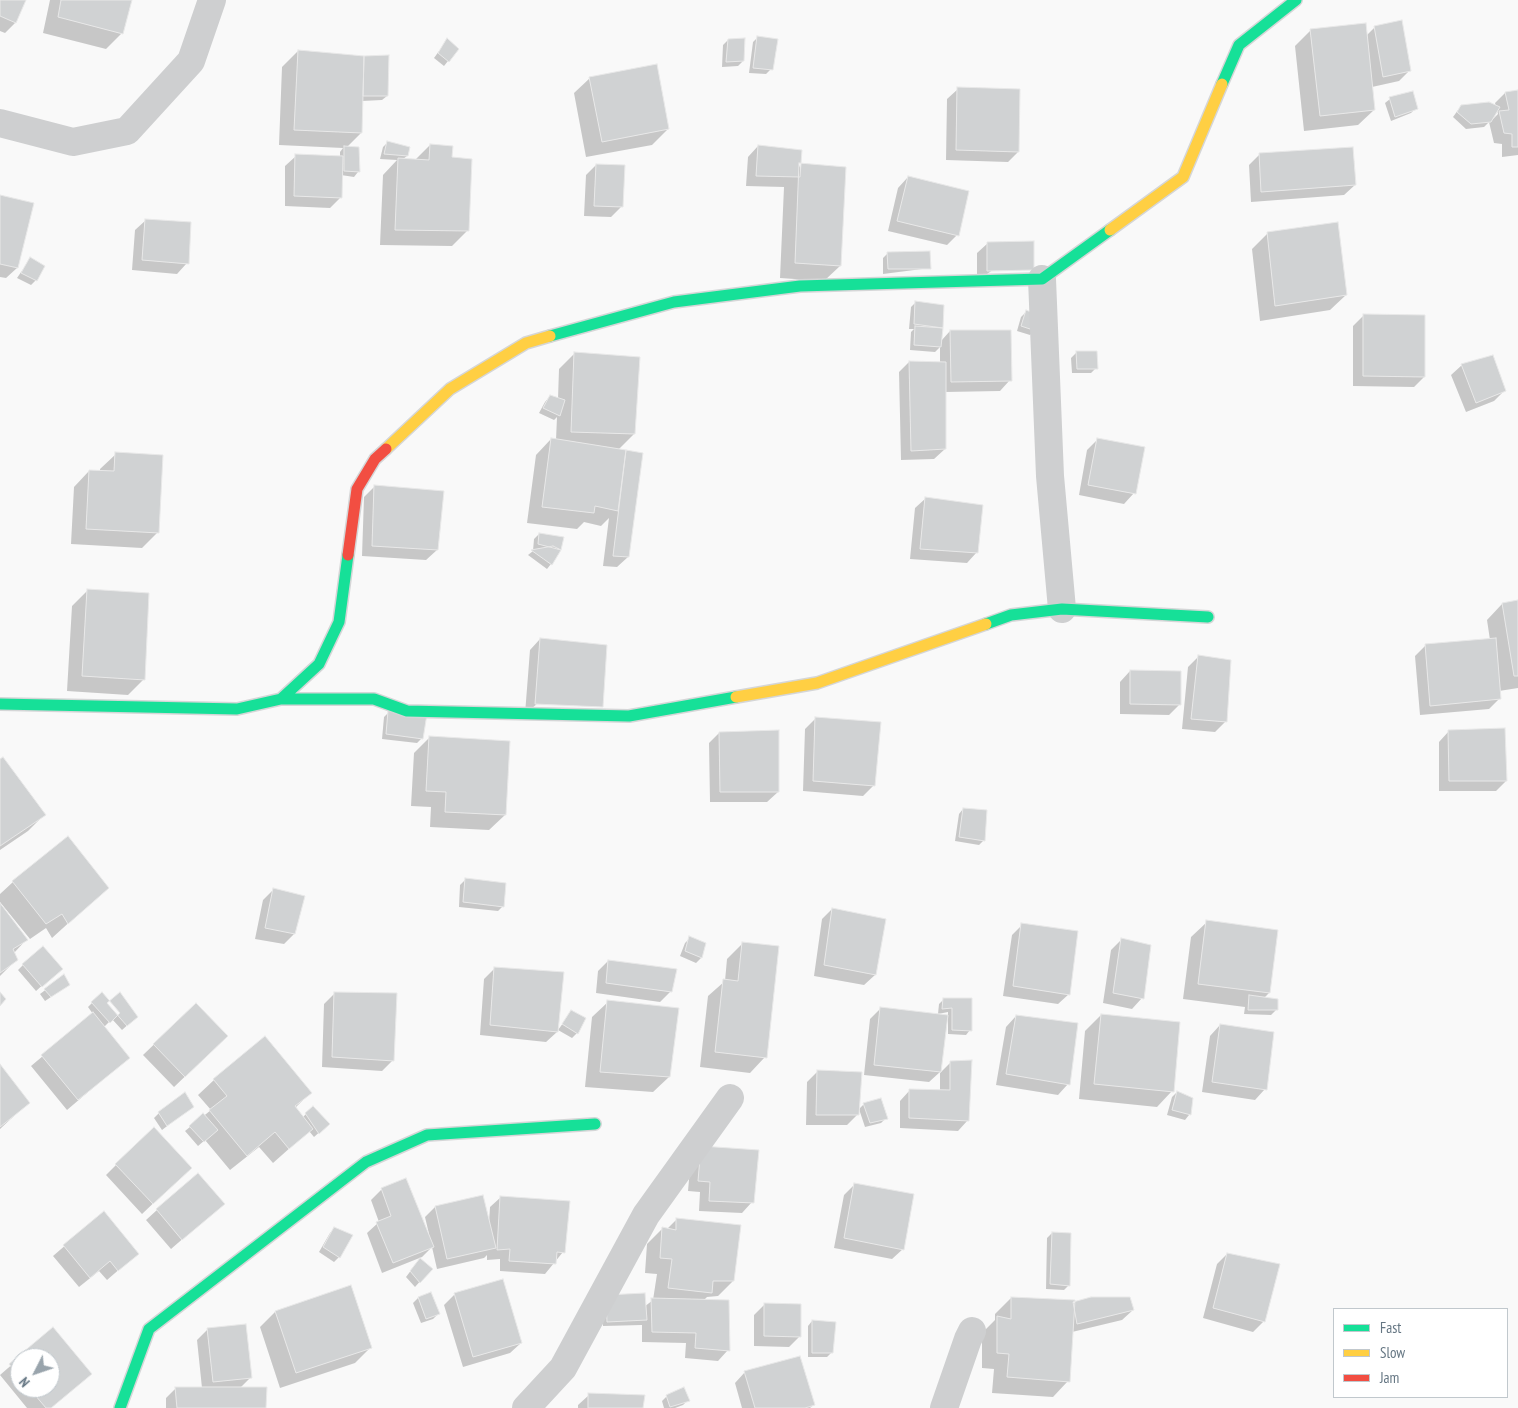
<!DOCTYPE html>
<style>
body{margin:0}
#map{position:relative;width:1518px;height:1408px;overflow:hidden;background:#f9f9f9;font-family:"PT Sans Narrow",sans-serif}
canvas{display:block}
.legend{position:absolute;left:1333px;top:1308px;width:175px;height:90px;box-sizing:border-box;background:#fff;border:1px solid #c1c8cd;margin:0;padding:6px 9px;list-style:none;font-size:15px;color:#657683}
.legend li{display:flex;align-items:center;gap:10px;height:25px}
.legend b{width:25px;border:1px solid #c1c8cd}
.north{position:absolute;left:10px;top:1348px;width:50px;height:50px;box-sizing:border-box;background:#fff;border:1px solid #c1c8cd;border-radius:50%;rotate:229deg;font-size:14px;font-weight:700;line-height:20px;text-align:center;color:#657683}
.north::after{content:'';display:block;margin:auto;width:18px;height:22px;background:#99a4ac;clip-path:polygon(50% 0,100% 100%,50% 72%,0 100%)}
</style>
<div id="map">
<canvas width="1518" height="1408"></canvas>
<ul class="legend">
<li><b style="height:6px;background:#16e098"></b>Fast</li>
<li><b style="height:6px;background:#ffcf43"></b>Slow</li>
<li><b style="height:6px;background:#f24e42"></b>Jam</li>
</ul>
<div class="north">N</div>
</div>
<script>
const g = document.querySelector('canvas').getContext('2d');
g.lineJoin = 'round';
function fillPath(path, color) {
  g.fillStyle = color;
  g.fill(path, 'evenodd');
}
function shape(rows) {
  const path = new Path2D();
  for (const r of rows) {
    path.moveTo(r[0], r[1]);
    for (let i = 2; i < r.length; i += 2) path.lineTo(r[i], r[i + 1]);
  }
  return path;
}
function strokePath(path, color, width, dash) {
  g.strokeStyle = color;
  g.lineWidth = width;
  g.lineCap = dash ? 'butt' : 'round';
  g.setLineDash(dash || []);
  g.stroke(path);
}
const shadow = shape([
 [0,0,25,0,15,23,5,33,0,31],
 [50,0,131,0,122,33,106,49,43,33],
 [1375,27,1409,71,1399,81,1372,87,1374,110,1358,125,1304,131,1295,46,1311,30,1366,36],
 [758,37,771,69,766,74,749,73,753,42],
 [447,40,448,61,444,66,434,58],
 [728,40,743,61,738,66,722,67,723,45],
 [298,51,364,57,388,57,387,96,382,100,362,101,361,133,347,147,358,172,354,177,341,175,340,198,330,208,285,206,285,166,296,156,340,157,340,152,343,148,279,145,282,67],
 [590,78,668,129,652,145,586,157,574,93],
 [958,89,1018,152,1008,162,946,160,947,99],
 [1518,91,1518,155,1502,157,1502,144,1494,143,1489,122,1484,127,1466,129,1453,117,1461,106,1496,107,1495,103,1505,93],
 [1497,110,1498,114,1491,121],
 [1390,99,1416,108,1411,113,1391,121,1385,103],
 [388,142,407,156,403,159,415,160,430,145,451,159,468,230,452,246,380,245,383,175,397,160,380,159,383,147],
 [758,146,799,165,840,266,824,281,780,278,784,187,746,186,748,157],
 [1259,155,1355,185,1344,195,1251,202,1249,165],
 [596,165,621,207,611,217,584,216,586,175],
 [908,177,957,235,947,245,888,231,898,188],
 [0,196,17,268,6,278,0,277],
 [146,220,187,263,177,274,132,270,135,230],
 [1267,234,1346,295,1330,310,1260,321,1252,249],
 [1033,242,977,281,977,253,988,243],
 [888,253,930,268,883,274,883,258],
 [30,259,43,267,36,280,31,285,17,278],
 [916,302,943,306,941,341,950,331,1010,380,1000,391,945,392,945,449,934,459,901,460,899,372,909,362,940,363,940,347,935,352,910,350,911,332,914,329,909,329,911,307],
 [1026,312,1035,330,1030,335,1017,331,1021,317],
 [1364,315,1424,377,1414,387,1353,386,1353,326],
 [575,353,634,434,618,450,642,454,628,557,617,567,603,566,609,518,601,526,584,522,577,529,527,523,536,455,551,439,556,440,557,417,554,420,539,413,545,402,550,396,558,399,559,369],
 [1076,353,1096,368,1091,373,1072,373,1071,358],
 [1462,365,1505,390,1494,401,1466,412,1451,375],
 [1098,439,1134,493,1124,504,1079,495,1087,450],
 [116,454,158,532,142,548,71,544,74,487,89,471,100,472,100,469],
 [374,487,437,550,426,560,362,556,364,497],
 [926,498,977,552,967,563,910,559,915,508],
 [539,534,562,538,551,564,547,569,528,555,533,551,534,539],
 [87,591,144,679,128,695,67,691,72,606],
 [1518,602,1518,688,1499,691,1500,698,1489,709,1420,715,1415,656,1425,646,1490,640,1487,620,1502,604],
 [540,639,606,646,525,714,530,650],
 [1198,657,1226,721,1215,732,1182,729,1188,667],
 [1130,671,1180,704,1169,715,1120,714,1120,682],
 [389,712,422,738,417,743,382,739,384,717],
 [816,718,874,785,863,796,803,791,805,729],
 [1449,731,1506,781,1496,791,1439,791,1439,742],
 [719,733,778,792,767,802,710,802,709,743],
 [430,737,505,815,489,830,430,827,431,807,411,806,414,753],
 [0,760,44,815,28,831,0,850],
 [963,809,984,840,979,845,955,841,959,814],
 [465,880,503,906,498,911,459,907,460,885],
 [13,882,107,888,52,938,46,928,30,939,0,902,0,894],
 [273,890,294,934,284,944,255,939,263,900],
 [0,905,26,940,14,953,17,959,0,976],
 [832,909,875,975,864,985,814,976,822,919],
 [1207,922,1269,993,1264,998,1276,1010,1271,1015,1244,1014,1245,1007,1183,999,1191,937],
 [1022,925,1069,994,1058,1004,1003,996,1012,935],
 [690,938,705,944,701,958,696,963,680,956,685,943],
 [1121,940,1142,998,1132,1009,1103,1003,1111,950],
 [743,943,765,1057,750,1073,700,1067,708,996,725,981,727,959],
 [608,961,671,991,660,1002,596,993,598,971],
 [23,965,56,973,36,991,18,970],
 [495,968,557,1032,546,1042,480,1035,484,979],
 [64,976,63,989,45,1001,40,994],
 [335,993,393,1060,382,1071,322,1067,324,1004],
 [944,999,971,999,970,1030,966,1035,948,1034,948,1018,946,1018,940,1072,929,1082,864,1075,870,1019,881,1008,948,1016,948,1012,938,1014,939,1004],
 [608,1002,669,1077,653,1092,585,1087,592,1017],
 [92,1003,131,1022,122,1030,112,1019,104,1027,128,1058,67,1110,31,1066,93,1014,88,1007],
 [196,1004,216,1047,174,1087,143,1055],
 [572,1011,577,1033,572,1038,558,1030],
 [1101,1015,1172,1091,1157,1107,1079,1099,1085,1031],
 [1016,1016,1068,1084,1058,1095,996,1085,1006,1027],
 [1220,1025,1265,1089,1255,1100,1202,1092,1210,1036],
 [951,1062,968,1120,958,1131,900,1128,900,1101,910,1090,940,1091,940,1073],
 [0,1066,29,1102,0,1129],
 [817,1072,858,1114,847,1125,806,1125,807,1082],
 [214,1080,310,1093,295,1108,302,1118,313,1107,323,1129,314,1137,309,1131,273,1163,259,1147,230,1170,205,1140,198,1146,185,1131,211,1110,198,1095],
 [1177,1092,1192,1099,1189,1115,1185,1120,1167,1115,1172,1097],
 [864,1104,886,1118,881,1123,865,1127,859,1109],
 [192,1107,162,1130,154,1118,159,1113],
 [691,1157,752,1202,742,1213,699,1211,700,1192,688,1191],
 [116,1165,180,1178,142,1214,106,1175],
 [406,1180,427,1235,429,1234,425,1217,435,1207,489,1223,490,1207,501,1197,563,1252,545,1274,500,1271,500,1259,487,1260,487,1255,484,1258,437,1269,432,1247,422,1257,382,1273,367,1233,379,1222,371,1200,381,1190],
 [854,1185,903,1249,892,1259,834,1248,844,1195],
 [223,1204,171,1249,146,1220,157,1210],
 [104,1212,137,1254,107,1280,99,1271,79,1287,53,1256],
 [677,1219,733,1281,718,1296,707,1297,703,1301,728,1350,718,1361,685,1358,686,1343,642,1342,642,1325,603,1326,601,1301,644,1307,653,1300,657,1274,645,1273,647,1244,663,1228,667,1229],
 [335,1228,351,1236,339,1257,334,1262,319,1252,330,1233],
 [1052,1233,1068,1286,1064,1290,1046,1289,1047,1238],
 [1227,1254,1264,1321,1253,1332,1203,1318,1217,1264],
 [415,1265,431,1269,415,1287,406,1277],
 [431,1294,438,1314,433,1319,421,1323,413,1303,418,1298],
 [455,1294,521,1343,510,1353,463,1367,444,1305],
 [1011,1298,1073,1303,1133,1310,1122,1320,1072,1332,1068,1381,1053,1397,992,1393,994,1369,982,1368,982,1333,995,1320,995,1314],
 [765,1304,800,1336,789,1347,754,1346,754,1315],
 [275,1312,371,1347,355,1363,280,1388,260,1327],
 [812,1321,832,1352,827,1357,808,1357,808,1326],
 [53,1329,90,1374,51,1408,27,1408,0,1375],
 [20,1358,50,1358,50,1388,20,1388],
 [207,1330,251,1377,240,1388,265,1408,166,1408,166,1398,176,1388,202,1388,197,1340],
 [745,1372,813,1405,810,1408,742,1408,735,1383],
 [589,1395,642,1408,578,1408,578,1405],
 [667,1396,688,1400,683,1405,675,1408,664,1408,662,1401]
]);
const building = shape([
 [0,0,26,0,16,23,0,16,0,0],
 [61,0,132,0,123,34,58,17,61,0],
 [1402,20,1411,71,1383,77,1374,26,1402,20],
 [1366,23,1375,110,1320,116,1310,29,1366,23],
 [757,36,778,39,773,70,753,68,757,36],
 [447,38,459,49,449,62,438,53,447,38],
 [745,38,744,61,726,62,728,39,745,38],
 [298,50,364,56,362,133,294,130,298,50],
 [389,55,388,96,363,96,364,56,389,55],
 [657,64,669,129,602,142,589,77,657,64],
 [957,87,1020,89,1019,152,956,150,957,87],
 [1518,90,1518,147,1512,147,1512,134,1504,133,1499,111,1509,110,1505,92,1518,90],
 [1413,91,1418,109,1395,117,1389,97,1413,91],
 [1489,102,1500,107,1491,122,1471,124,1457,112,1461,105,1489,102],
 [387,141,410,147,408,156,384,154,387,141],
 [430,144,453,146,452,157,472,159,469,231,395,230,398,158,429,160,430,144],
 [758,145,802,150,800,177,756,176,758,145],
 [344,146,359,147,360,172,344,171,344,146],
 [1353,147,1356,185,1261,192,1259,153,1353,147],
 [295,154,343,156,342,198,294,196,295,154],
 [799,163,846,167,841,266,795,263,799,163],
 [596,164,625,165,623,207,594,206,596,164],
 [908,176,969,191,959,236,897,221,908,176],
 [0,195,34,203,18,268,0,264,0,195],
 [145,219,191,222,189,264,142,260,145,219],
 [1338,222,1347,295,1275,306,1267,232,1338,222],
 [1034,241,1034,270,987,271,987,242,1034,241],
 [930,251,931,269,888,269,887,252,930,251],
 [30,257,45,266,37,281,21,273,30,257],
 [915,301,944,305,943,328,914,324,915,301],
 [1026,310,1041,316,1036,331,1021,326,1026,310],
 [1363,314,1425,315,1425,377,1363,376,1363,314],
 [915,326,943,328,941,347,914,345,915,326],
 [950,330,1011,330,1012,381,951,382,950,330],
 [1076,351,1097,351,1098,369,1077,369,1076,351],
 [574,352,640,357,635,434,571,432,574,352],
 [1493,355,1506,391,1476,403,1461,364,1493,355],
 [909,361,946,362,946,449,911,451,909,361],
 [550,395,565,400,560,416,543,408,550,395],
 [551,438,626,450,618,511,595,506,594,513,542,507,551,438],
 [1097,438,1145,447,1136,494,1088,485,1097,438],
 [626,450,643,453,629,557,613,556,626,450],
 [115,452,163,455,159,533,86,529,89,470,114,471,115,452],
 [374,485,444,491,438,550,372,546,374,485],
 [925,497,983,505,978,553,920,549,925,497],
 [539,533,564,537,561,550,538,544,539,533],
 [553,546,561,550,552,565,531,550,553,546],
 [87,589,149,593,145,680,82,676,87,589],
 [1518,600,1518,676,1514,676,1502,603,1518,600],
 [540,638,607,645,603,707,535,704,540,638],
 [1496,638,1501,699,1430,706,1425,644,1496,638],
 [1198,655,1231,660,1227,722,1191,719,1198,655],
 [1130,670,1181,671,1181,705,1130,704,1130,670],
 [388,711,427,714,423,739,386,734,388,711],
 [815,717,881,722,875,786,813,781,815,717],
 [1505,728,1507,781,1449,781,1448,730,1505,728],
 [779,730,779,792,720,792,719,732,779,730],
 [429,736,510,741,506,815,445,812,446,792,426,791,429,736],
 [3,757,46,815,0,846,0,759,3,757],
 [963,808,987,810,985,841,959,837,963,808],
 [68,836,109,888,68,924,62,914,46,924,12,881,68,836],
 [465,878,506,883,504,907,463,902,465,878],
 [273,888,305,896,295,934,265,928,273,888],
 [0,903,28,940,13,949,18,960,0,973,0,903],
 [832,908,886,919,876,975,824,965,832,908],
 [1206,920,1278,930,1270,993,1198,984,1206,920],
 [1021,923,1078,931,1070,995,1013,986,1021,923],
 [689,936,706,943,702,958,685,951,689,936],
 [1121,938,1151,945,1144,999,1113,993,1121,938],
 [742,942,779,946,767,1058,715,1052,723,979,738,981,742,942],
 [43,946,63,969,42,987,22,964,43,946],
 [608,960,677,969,672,992,606,983,608,960],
 [494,967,564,972,558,1032,490,1025,494,967],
 [64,974,70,985,51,997,44,989,64,974],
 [0,992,6,999,0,1006,0,992],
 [102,992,120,1013,110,1023,91,1002,102,992],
 [120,992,138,1017,127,1026,107,1003,120,992],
 [334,992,397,993,394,1061,332,1057,334,992],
 [1249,995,1278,999,1278,1010,1248,1010,1249,995],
 [943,998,972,998,972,1031,952,1030,952,1008,942,1009,943,998],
 [607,1000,679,1008,670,1077,600,1072,607,1000],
 [196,1003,228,1036,185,1077,153,1044,196,1003],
 [880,1007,948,1015,941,1072,874,1065,880,1007],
 [571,1010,586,1018,578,1034,562,1024,571,1010],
 [93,1012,130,1058,78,1100,41,1055,93,1012],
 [1101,1014,1180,1022,1174,1092,1094,1084,1101,1014],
 [1016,1015,1078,1023,1070,1085,1006,1074,1016,1015],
 [1220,1024,1274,1032,1267,1090,1212,1082,1220,1024],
 [265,1036,312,1093,295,1106,313,1129,289,1149,275,1132,247,1156,209,1110,227,1096,213,1079,265,1036],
 [972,1060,969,1121,909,1118,909,1089,950,1090,950,1061,972,1060],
 [0,1064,30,1103,0,1127,0,1064],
 [817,1070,862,1072,859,1115,816,1115,817,1070],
 [1177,1091,1193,1098,1191,1115,1172,1110,1177,1091],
 [185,1092,194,1107,167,1126,158,1112,185,1092],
 [881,1098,888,1119,870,1123,863,1103,881,1098],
 [313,1106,330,1124,319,1134,305,1113,313,1106],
 [203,1113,218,1130,204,1142,189,1126,203,1113],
 [154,1127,192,1168,153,1204,115,1164,154,1127],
 [701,1146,759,1150,754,1203,709,1201,710,1182,698,1181,701,1146],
 [198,1173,225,1204,182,1240,156,1209,198,1173],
 [406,1178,434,1247,393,1263,376,1222,391,1216,381,1188,406,1178],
 [854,1183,914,1194,904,1250,844,1238,854,1183],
 [483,1195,496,1248,447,1259,435,1206,483,1195],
 [500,1196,570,1201,565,1253,557,1252,556,1264,509,1261,510,1249,497,1250,500,1196],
 [104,1211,139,1254,118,1271,110,1261,90,1278,63,1245,104,1211],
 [676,1218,741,1225,734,1281,713,1281,712,1293,668,1288,672,1259,660,1258,662,1227,676,1230,676,1218],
 [334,1227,353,1235,340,1258,323,1247,334,1227],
 [1052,1232,1071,1233,1070,1286,1050,1284,1052,1232],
 [1227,1253,1280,1264,1265,1322,1213,1308,1227,1253],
 [420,1258,433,1269,420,1283,410,1271,420,1258],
 [503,1279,522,1343,473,1357,454,1293,503,1279],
 [351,1285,372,1348,296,1373,275,1311,351,1285],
 [431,1292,440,1314,426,1319,418,1297,431,1292],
 [645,1293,647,1320,607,1322,606,1295,645,1293],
 [1011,1297,1075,1300,1070,1382,1007,1377,1009,1354,997,1353,997,1316,1011,1319,1011,1297],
 [1091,1297,1130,1297,1134,1310,1077,1324,1073,1302,1091,1297],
 [651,1298,729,1300,730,1351,695,1348,696,1333,652,1332,651,1298],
 [764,1303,801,1304,801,1337,764,1336,764,1303],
 [812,1320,836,1322,833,1353,812,1353,812,1320],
 [246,1324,252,1378,213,1382,207,1328,246,1324],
 [53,1327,92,1374,51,1408,46,1408,29,1388,50,1388,50,1358,20,1358,20,1378,9,1364,53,1327],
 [800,1356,815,1405,805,1408,755,1408,744,1371,800,1356],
 [175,1387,267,1387,266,1408,177,1408,175,1387],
 [684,1387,690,1401,670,1407,666,1395,684,1387],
 [588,1393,645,1395,643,1408,588,1408,588,1393]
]);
const street = shape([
 [0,123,73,142,127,131,191,61,212,0],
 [1042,279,1050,476,1062,609],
 [526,1408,563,1368,646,1215,730,1098],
 [944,1408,968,1339,972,1331]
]);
const fast = shape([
 [1222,84,1239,45,1296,0],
 [550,336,674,302,800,286,1042,279,1110,230],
 [986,624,1011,615,1062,609,1208,617],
 [281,699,374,699,407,711,629,716,736,697],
 [0,704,237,709,281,699,319,664,339,622,348,555],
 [120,1408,149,1329,366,1162,427,1135,595,1124]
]);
const slow = shape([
 [1110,230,1183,177,1222,84],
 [386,449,450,389,526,343,550,336],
 [736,697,817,683,986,624]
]);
const jam = shape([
 [348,555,357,489,375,459,386,449]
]);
fillPath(shadow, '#0003');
fillPath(building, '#d0d2d3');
strokePath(building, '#e8e8e8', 1);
strokePath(fast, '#d5d6d7', 14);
strokePath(slow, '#d5d6d7', 14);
strokePath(jam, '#d5d6d7', 14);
strokePath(street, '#cecfd0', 28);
strokePath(fast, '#16e098', 11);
strokePath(slow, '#ffcf43', 11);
strokePath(jam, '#f24e42', 11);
</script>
